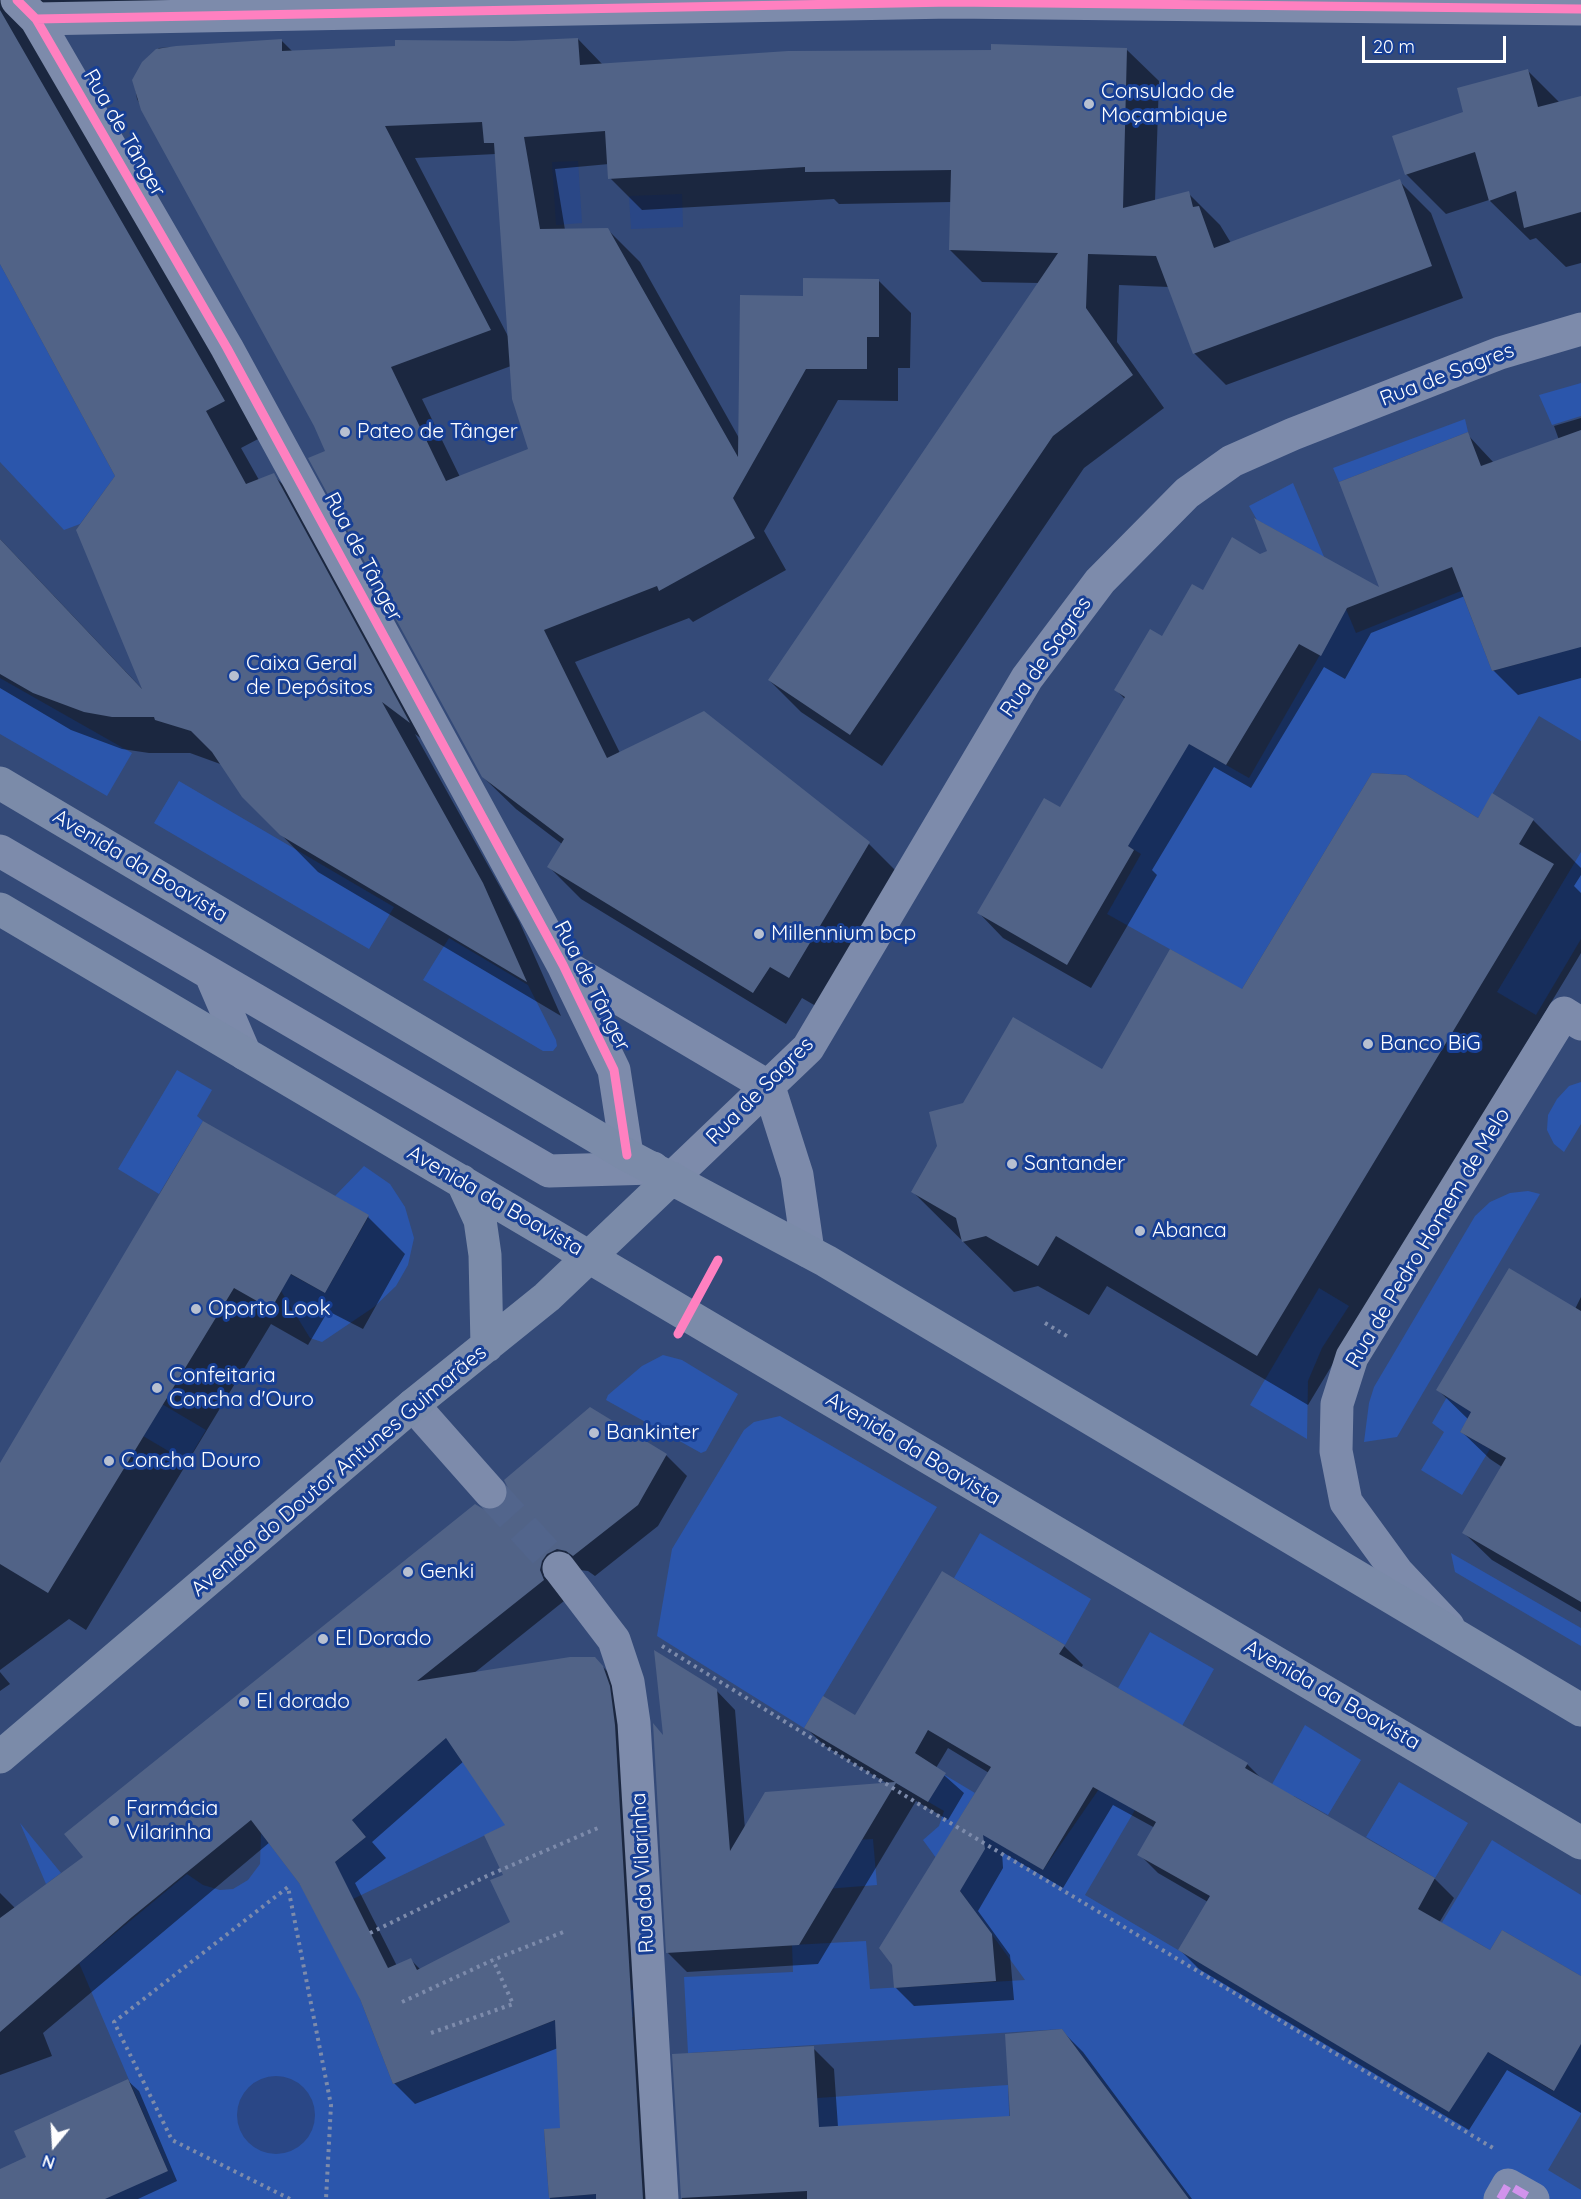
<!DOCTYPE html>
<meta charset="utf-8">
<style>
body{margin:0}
#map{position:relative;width:1581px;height:2199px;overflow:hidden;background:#344a78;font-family:Quicksand,sans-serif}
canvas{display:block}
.north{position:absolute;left:24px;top:2115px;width:60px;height:60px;-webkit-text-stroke:4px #173f95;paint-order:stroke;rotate:198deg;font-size:16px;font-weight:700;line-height:24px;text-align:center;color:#fff}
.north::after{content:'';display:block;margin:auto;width:21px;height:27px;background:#fff;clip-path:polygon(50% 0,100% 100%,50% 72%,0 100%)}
.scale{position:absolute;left:1362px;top:36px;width:144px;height:27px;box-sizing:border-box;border:3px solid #fff;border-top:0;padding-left:8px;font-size:18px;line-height:21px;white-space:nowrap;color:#fff;-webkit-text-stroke:4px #173f95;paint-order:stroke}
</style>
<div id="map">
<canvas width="1581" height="2199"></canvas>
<div class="north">N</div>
<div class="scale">20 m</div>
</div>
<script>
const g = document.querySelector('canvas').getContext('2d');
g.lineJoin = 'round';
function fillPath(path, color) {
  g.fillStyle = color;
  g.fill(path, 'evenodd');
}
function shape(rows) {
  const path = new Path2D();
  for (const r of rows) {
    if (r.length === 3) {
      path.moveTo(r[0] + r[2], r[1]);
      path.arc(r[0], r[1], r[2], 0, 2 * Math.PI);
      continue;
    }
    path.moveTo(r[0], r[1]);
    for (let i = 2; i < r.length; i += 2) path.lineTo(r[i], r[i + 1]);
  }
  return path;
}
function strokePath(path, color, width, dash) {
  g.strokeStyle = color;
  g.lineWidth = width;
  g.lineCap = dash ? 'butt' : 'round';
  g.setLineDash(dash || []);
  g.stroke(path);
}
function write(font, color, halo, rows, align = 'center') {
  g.font = font + ' Quicksand,sans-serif';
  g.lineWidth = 6;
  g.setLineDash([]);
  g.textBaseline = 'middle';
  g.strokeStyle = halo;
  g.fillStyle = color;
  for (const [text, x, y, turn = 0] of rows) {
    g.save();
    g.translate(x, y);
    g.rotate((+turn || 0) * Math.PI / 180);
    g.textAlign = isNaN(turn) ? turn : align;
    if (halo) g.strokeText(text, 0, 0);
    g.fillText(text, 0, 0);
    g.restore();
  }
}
const green = shape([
 [0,264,115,476,80,524,64,530,0,462],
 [1581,383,1581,416,1552,425,1539,395],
 [1465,419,1468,432,1339,482,1333,468],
 [1293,483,1356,633,1461,591,1492,671,1540,658,1581,622,1581,741,1539,716,1478,818,1406,775,1372,773,1207,1047,1169,1057,1218,976,1107,914,1141,854,1128,846,1152,712,1191,745,1249,778,1340,620,1310,549,1257,520,1249,506],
 [0,678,132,753,107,796,0,734],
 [179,781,394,907,369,949,154,823],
 [1581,852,1581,939,1536,1015,1497,992],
 [449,938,528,985,556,1040,557,1046,553,1051,543,1051,423,980],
 [177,1070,212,1090,197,1116,203,1121,159,1194,118,1169],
 [1581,1082,1581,1124,1564,1152,1554,1144,1547,1130,1548,1115,1557,1099,1569,1086],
 [364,1166,390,1184,405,1207,414,1238,408,1265,396,1286,374,1307,322,1342,310,1338,281,1291,290,1274,325,1293,369,1216,335,1196],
 [1528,1191,1540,1194,1397,1437,1364,1442,1369,1403,1374,1387,1475,1216,1490,1202,1510,1193],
 [1319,1288,1349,1306,1322,1348,1308,1381,1307,1439,1250,1405],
 [663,1355,682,1360,738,1394,706,1451,701,1453,606,1400,608,1395,642,1366],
 [1447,1397,1472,1411,1460,1432,1490,1449,1462,1495,1421,1470,1444,1432,1432,1423],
 [162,1404,206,1430,187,1462,143,1436],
 [780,1416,937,1507,804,1728,657,1636,672,1549,744,1430,754,1422],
 [980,1533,1091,1599,1065,1645,954,1578],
 [1451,1553,1581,1628,1581,1646,1455,1572],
 [1150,1632,1214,1669,1182,1726,1118,1688],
 [504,1687,535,1811,353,1899,360,1999,393,2084,634,1989,633,2017,555,2020,588,2126,544,2130,549,2198,596,2194,596,2199,77,2199,168,2171,79,1963,187,1874,203,1885,220,1890,233,1889,248,1880,260,1864,261,1833,303,1888,366,1837,352,1820],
 [1305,1725,1361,1760,1328,1815,1294,1796,1228,1913,1207,1901],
 [913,1756,975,1793,959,1819,1043,1870,1099,1789,1135,1810,1085,1895,1305,2025,1383,2020,1492,1840,1581,1895,1581,1976,1502,1930,1490,1950,1473,1940,1486,2051,1553,2091,1581,2044,1581,2114,1548,2170,1581,2190,1581,2199,1189,2199,1062,2029,688,2053,684,1977,793,1972,792,1945,866,1941,870,1989,1025,1980,923,1840,939,1826,944,1811,896,1783],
 [1399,1782,1468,1823,1435,1878,1366,1837],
 [20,1823,61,1873,46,1884],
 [873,1839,877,1885,826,1889,823,1842],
 [1008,2085,1010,2137,961,2119,790,2131,817,2098]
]);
const water = shape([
 [578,161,582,223,556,225,552,162],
 [682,194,683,227,631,229,629,196],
 [276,2115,39]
]);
const shadow = shape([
 [0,0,204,0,49,18,260,438,241,448,259,480,273,475,310,511,443,755,415,734,519,921,561,1016,318,872,243,796,223,765,190,753,149,753,122,749,71,730,0,688,0,539,145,692,116,477,0,261],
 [578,39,603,65,1126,49,1159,81,1155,201,1188,193,1220,225,1231,243,1399,181,1431,213,1463,298,1226,385,1194,353,1169,287,1119,285,1117,342,1164,408,1084,468,882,766,801,712,769,680,1040,283,982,282,950,250,952,202,839,204,834,199,642,210,610,178,609,164,555,169,565,230,607,229,640,262,739,438,805,298,879,281,911,313,910,368,898,368,898,401,838,400,764,531,786,570,693,622,689,618,575,662,620,753,704,713,869,844,901,876,821,1009,802,998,786,1024,581,899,549,867,562,844,516,809,483,777,316,425,137,99,134,80,143,63,159,48,281,40,293,52],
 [496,154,509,338,415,158],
 [511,366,530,450,460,477,422,399],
 [1528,71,1560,103,1581,97,1581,263,1566,267,1536,238,1530,240,1489,200,1446,214,1406,174,1465,113],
 [1581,418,1581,678,1518,695,1493,670,1465,596,1371,633,1345,679,1324,667,1251,788,1214,767,1152,870,1157,875,1091,988,1003,938,979,913,1060,809,1125,699,1116,690,1203,592,1260,556,1382,590,1467,434,1494,463,1559,440,1554,426],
 [1479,820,1533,820,1581,868,1581,875,1574,886,1581,893,1581,953,1308,1405,1107,1286,1089,1315,1038,1286,1014,1292,913,1192,1103,1071,1243,991],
 [204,1123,368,1217,405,1254,363,1329,328,1311,308,1345,271,1324,86,1630,69,1619,0,1670,0,1467],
 [1581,1297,1581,1612,1492,1560,1464,1533,1502,1467,1490,1459,1462,1432,1469,1420,1438,1390,1575,1309],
 [666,1455,687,1476,658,1526,595,1576,588,1571,579,1570,564,1601,473,1674,595,1659,616,1680,662,2199,550,2199,545,2131,562,2130,558,2048,415,2104,394,2083,361,1998,291,1867,270,1842,43,2033,52,2056,0,2075,0,1893,16,1909,74,1866,484,1511,495,1512],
 [464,1761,507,1826,512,1923,421,1970,411,1960,397,1966,355,1883,386,1858,372,1842],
 [1064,1646,1083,1665,1081,1668,1247,1764,1262,1779,1435,1879,1454,1898,1439,1923,1490,1952,1581,1978,1581,2113,1507,2070,1469,2130,1199,1969,1180,1950,1208,1902,1158,1873,1139,1854,1155,1828,1113,1805,1063,1888,1002,1852,1003,1868,978,1911,1010,1955,1014,2000,914,2006,895,1987,989,1773,948,1748,936,1768,964,1793,948,1820,916,1801,818,1964,687,1972,668,1953,665,1737,716,1690,735,1710,745,1829,888,1784,825,1746,806,1728,855,1718],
 [0,1672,10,1684,0,1691],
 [1062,2031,1083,2052,1192,2199,682,2199,674,2056,813,2048,834,2069,838,2127,1011,2117],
 [128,2081,139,2091,177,2181,138,2199,0,2199,0,2170,28,2158]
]);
const building = shape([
 [0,10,225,401,206,411,246,484,274,473,410,723,382,702,483,883,527,982,280,835,242,797,212,752,191,731,155,720,154,717,112,717,84,712,33,693,0,674,0,539,142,689,76,530,115,476,0,264],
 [578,38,580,65,788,51,991,50,991,44,1127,48,1123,208,1189,191,1193,207,1199,206,1214,248,1400,179,1432,266,1193,354,1156,256,1088,254,1086,308,1133,375,1053,436,850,735,768,680,1058,253,949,250,951,170,805,172,805,167,608,179,605,131,524,137,540,229,608,228,738,457,740,295,803,296,803,278,879,279,879,337,867,337,867,369,806,369,733,498,755,538,659,591,657,586,544,630,607,758,704,711,870,842,789,978,770,967,753,993,547,867,564,839,482,777,308,458,325,451,314,426,141,110,132,80,142,62,156,49,176,46,282,39,282,51,395,46,395,40,513,41],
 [482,122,484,143,494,143,512,399,528,449,446,481,391,367,491,330,385,126],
 [1528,69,1538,107,1581,96,1581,212,1524,228,1516,191,1489,201,1475,152,1405,175,1392,136,1463,112,1457,88],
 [1581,430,1581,647,1492,671,1452,567,1347,608,1321,656,1299,644,1226,765,1189,744,1128,846,1134,850,1067,965,977,913,1044,798,1060,807,1125,697,1114,690,1150,629,1162,636,1192,584,1203,590,1232,537,1260,554,1267,551,1254,518,1379,587,1339,482,1468,432,1481,466],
 [1372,773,1406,775,1478,818,1492,793,1534,819,1519,844,1554,864,1257,1356,1056,1236,1038,1266,986,1236,962,1242,956,1218,911,1192,937,1146,929,1112,963,1103,1013,1017,1102,1069,1170,949,1242,989],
 [203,1121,369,1215,325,1293,291,1274,271,1309,234,1288,48,1593,0,1564,0,1463],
 [1509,1268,1581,1311,1581,1602,1462,1533,1506,1458,1460,1432,1471,1412,1436,1390],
 [590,1407,667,1454,638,1505,573,1556,566,1551,557,1549,547,1554,542,1561,540,1570,544,1580,417,1681,570,1657,595,1657,603,1666,610,1686,615,1725,643,2199,596,2199,596,2194,549,2198,544,2129,560,2128,555,2020,393,2084,360,1999,299,1883,251,1820,132,1917,0,2032,0,1918,83,1857,64,1834,475,1504,485,1510,494,1510,502,1506,508,1497,508,1488,504,1480],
 [446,1738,505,1825,484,1835,503,1875,490,1880,510,1922,417,1970,411,1958,388,1968,335,1862,366,1837,352,1820],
 [942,1571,1065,1645,1059,1654,1248,1763,1245,1768,1435,1878,1418,1909,1490,1950,1502,1930,1581,1976,1581,2044,1554,2091,1488,2052,1449,2112,1178,1950,1210,1896,1137,1855,1156,1822,1093,1787,1043,1870,983,1835,985,1849,960,1891,992,1934,996,1981,894,1988,892,1965,879,1948,991,1767,928,1730,915,1753,946,1773,928,1802,896,1783,799,1945,666,1953,653,1723,663,1735,654,1650,717,1689,730,1851,765,1792,895,1782,804,1728,823,1696,855,1715],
 [1062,2029,1189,2199,807,2199,807,2191,681,2198,672,2054,814,2046,819,2127,1010,2116,1005,2034],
 [128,2079,168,2171,105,2199,0,2199,0,2169,26,2157,14,2131]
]);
const minorTunnel = shape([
 [490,1492,559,1568]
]);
const path = shape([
 [1045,1323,1070,1338],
 [662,1646,922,1806,1493,2148],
 [370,1933,489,1875,598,1828],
 [402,2002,493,1960,566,1931],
 [431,2033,513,2004,493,1960],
 [290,2199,172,2140,114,2022,288,1887,331,2105,326,2199]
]);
const minor = shape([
 [17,0,36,19,227,348,563,965,614,1070,627,1155],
 [36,19,952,2,1581,9],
 [0,851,549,1171,653,1168],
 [563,965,769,1087],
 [211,975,245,1054],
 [769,1087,797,1175,808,1251],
 [672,1178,808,1048,1027,678,1100,581,1187,493,1232,461,1293,434,1500,353,1581,329],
 [413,1405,490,1492],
 [559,1568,614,1640,628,1682,634,1723,662,2199],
 [1448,1626,1397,1572,1346,1502,1336,1451,1337,1404,1352,1357,1564,1013,1581,1024],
 [1500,2199,1508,2185,1533,2199]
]);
const major = shape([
 [0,783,627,1155,826,1261,1581,1710],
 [0,909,1581,1843],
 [462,1181,480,1220,485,1255,487,1346],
 [0,1757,413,1405,547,1297,672,1178]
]);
const quiet = shape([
 [1500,2199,1508,2185,1533,2199]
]);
const cycleway = shape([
 [17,0,36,19,227,348,563,965,614,1070,627,1155],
 [36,19,952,2,1581,9],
 [678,1334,718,1260]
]);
const markers = [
 [1089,104,6,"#b8c0d0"],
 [345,432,6,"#b8c0d0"],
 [234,676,6,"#b8c0d0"],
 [759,934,6,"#b8c0d0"],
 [1368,1044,6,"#b8c0d0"],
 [1012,1164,6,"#b8c0d0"],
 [1140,1231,6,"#b8c0d0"],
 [196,1309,6,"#b8c0d0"],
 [157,1388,6,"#b8c0d0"],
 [594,1433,6,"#b8c0d0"],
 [109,1461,6,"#b8c0d0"],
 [408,1572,6,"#b8c0d0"],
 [323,1639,6,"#b8c0d0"],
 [244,1702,6,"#b8c0d0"],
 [114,1821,6,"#b8c0d0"]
];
const poiNames = [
 ["Consulado de",1101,92],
 ["Moçambique",1101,116],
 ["Pateo de Tânger",357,432],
 ["Caixa Geral",246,664],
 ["de Depósitos",246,688],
 ["Millennium bcp",771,934],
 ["Banco BiG",1380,1044],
 ["Santander",1024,1164],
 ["Abanca",1152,1231],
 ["Oporto Look",208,1309],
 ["Confeitaria",169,1376],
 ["Concha d'Ouro",169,1400],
 ["Bankinter",606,1433],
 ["Concha Douro",121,1461],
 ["Genki",420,1572],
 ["El Dorado",335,1639],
 ["El dorado",256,1702],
 ["Farmácia",126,1809],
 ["Vilarinha",126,1833]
];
const streetNames = [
 ["Rua de Tânger",124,133,60],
 ["Rua de Sagres",1447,375,-21],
 ["Rua de Tânger",363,557,62],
 ["Rua de Sagres",1046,657,-55],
 ["Avenida da Boavista",140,866,31],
 ["Rua de Tânger",592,986,63],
 ["Rua de Sagres",760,1091,-45],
 ["Avenida da Boavista",495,1201,30],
 ["Rua de Pedro Homem de Melo",1428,1238,-59],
 ["Avenida da Boavista",913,1449,31],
 ["Avenida do Doutor Antunes Guimarães",339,1471,-40],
 ["Avenida da Boavista",1332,1695,30],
 ["Rua da Vilarinha",643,1873,-93]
];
fillPath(green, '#2b56ac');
fillPath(water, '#2a4786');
fillPath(shadow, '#0007');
fillPath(building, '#516387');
strokePath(minorTunnel, '#52658c', 33, [33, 16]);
strokePath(path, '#7d8bab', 4, [3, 4.5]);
strokePath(minor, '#7d8bab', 33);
strokePath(major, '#7b8ba9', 33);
strokePath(quiet, '#d193ec', 8, [15, 8]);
strokePath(cycleway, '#ff80c0', 9);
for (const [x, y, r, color] of markers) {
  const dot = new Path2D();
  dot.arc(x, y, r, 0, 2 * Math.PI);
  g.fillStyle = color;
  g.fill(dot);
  strokePath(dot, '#173f95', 2);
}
write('21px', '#fff', '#173f95', poiNames, 'left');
write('21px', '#fff', '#173f95', streetNames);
</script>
